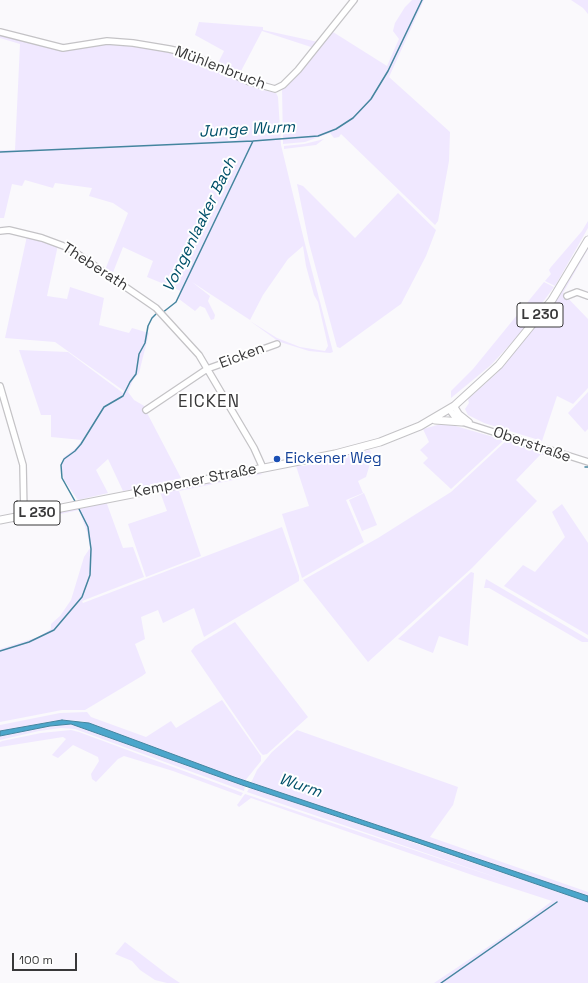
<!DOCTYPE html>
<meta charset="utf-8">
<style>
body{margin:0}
#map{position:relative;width:588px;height:983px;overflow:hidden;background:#faf9fc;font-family:"Space Grotesk",sans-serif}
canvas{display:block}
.scale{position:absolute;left:12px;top:953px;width:65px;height:18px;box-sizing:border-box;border:2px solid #383839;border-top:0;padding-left:5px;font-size:12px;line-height:14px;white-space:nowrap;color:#383839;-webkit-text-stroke:3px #fff;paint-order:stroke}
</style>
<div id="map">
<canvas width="588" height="983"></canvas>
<div class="scale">100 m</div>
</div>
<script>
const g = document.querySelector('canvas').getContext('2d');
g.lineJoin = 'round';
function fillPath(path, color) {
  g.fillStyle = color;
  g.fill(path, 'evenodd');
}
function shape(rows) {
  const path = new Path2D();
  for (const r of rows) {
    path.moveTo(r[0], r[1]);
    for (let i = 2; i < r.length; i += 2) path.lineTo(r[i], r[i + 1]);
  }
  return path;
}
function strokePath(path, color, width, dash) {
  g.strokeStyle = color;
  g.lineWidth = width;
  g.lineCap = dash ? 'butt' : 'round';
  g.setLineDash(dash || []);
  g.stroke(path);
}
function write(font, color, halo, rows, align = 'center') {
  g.font = font + ' "Space Grotesk",sans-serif';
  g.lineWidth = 4;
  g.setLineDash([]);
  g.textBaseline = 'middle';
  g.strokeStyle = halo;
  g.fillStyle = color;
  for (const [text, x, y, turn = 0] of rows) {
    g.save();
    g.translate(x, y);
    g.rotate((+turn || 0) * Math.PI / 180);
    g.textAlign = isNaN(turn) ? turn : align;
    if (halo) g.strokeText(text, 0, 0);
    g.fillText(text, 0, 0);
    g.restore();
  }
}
const green = shape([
 [356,0,357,0,333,32,387,66,399,39,393,31,395,23,405,7,412,0,424,0,389,77,450,132,449,161,438,221,435,225,341,134,339,137,334,138,330,133,305,142,283,144,282,88],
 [571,0,588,0,588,14,583,8],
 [199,22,263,27,263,30,318,42,314,48,262,31,240,73,218,63,224,51,195,35],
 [0,34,65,50,99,43,128,44,181,55,259,89,276,93,278,97,281,145,305,244,333,352,330,353,309,351,277,341,275,339,250,321,277,338,300,347,325,351,328,346,318,302,314,295,306,266,303,246,288,259,263,295,250,320,192,282,210,296,208,301,215,315,214,319,211,320,205,308,200,306,195,311,179,299,181,291,147,277,153,261,123,247,112,275,105,270,128,213,113,203,89,196,92,188,55,183,53,188,25,180,22,186,12,184,4,218,0,218,0,150,15,150,20,44,0,38],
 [324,139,316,145,284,149,284,146,304,144],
 [297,184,303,186,355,238,398,193,436,230,426,256,401,304,340,348,337,347,309,243],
 [588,221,588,228,555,286,545,281,551,274,549,270,551,267,582,231],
 [27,236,58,245,47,296,67,299,70,287,104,298,99,325,129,333,132,328,149,333,139,373,133,380,128,392,134,400,146,407,145,409,181,478,146,487,123,491,108,459,96,470,108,493,78,500,64,480,61,464,64,457,76,448,82,440,51,437,51,415,41,415,19,350,68,352,123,393,124,391,55,342,5,338],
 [588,244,588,249,563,293,588,319,588,388,573,404,557,396,542,441,484,423,468,415,465,409,469,403,468,399,497,373,532,331,556,298],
 [544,282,554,287,518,336,491,365,451,398,451,391,473,369],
 [588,392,588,429,585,432,568,413],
 [441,424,452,425,504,440,451,489,423,463,428,458,420,450,429,442,423,429],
 [508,439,552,454,551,458,541,454,516,480,537,501,472,568,368,662,303,580,378,538,451,492],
 [370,450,372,457,366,477,358,481,363,493,346,500,364,542,302,578,282,514,309,506,296,466,304,466],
 [258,473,263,474,179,491,201,556,146,577,128,524,167,511,160,492],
 [364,493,377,525,362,531,349,500],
 [108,502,107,504,123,548,133,547,144,577,82,601,83,603,282,527,299,576,299,581,204,637,194,608,163,623,158,610,141,617,145,639,135,644,146,673,142,676,85,710,62,710,0,722,0,649,38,637,51,629,51,624,60,616,71,600,84,557,90,548,87,532,79,510,24,522,24,520],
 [562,504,588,543,588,635,504,586,523,565,535,572,565,537,552,512],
 [471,572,474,573,468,646,439,636,433,653,398,639],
 [486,579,588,639,588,642,582,642,489,588,484,588],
 [235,622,308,717,267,754,263,755,260,752,191,651,195,646],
 [222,700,261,756,261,761,244,782,82,721,62,720,0,731,0,725,60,713,87,712,91,717,146,737,171,721,176,728],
 [71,724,245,786,244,791,75,729,61,728,39,731,0,740,0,736,50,726],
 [71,730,79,732,243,793,241,796,173,771,124,756,118,759,96,782,92,779,91,774,99,761,98,757,73,745,58,758,52,755,66,739,63,737,0,747,0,742,2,741,41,733],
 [297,730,458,787,453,805,430,837,588,892,588,896,251,783,257,770,272,752],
 [250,787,588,902,588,983,434,983,519,926,552,901,475,876,251,798,239,807,237,805,245,794,507,881,247,792],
 [125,942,168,975,180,983,167,983,155,980,140,970,132,961,115,954]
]);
const water = shape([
 [62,720,89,723,234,777,588,896,588,902,418,843,245,786,71,724,50,726,0,736,0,731,62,720]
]);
const stream = shape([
 [0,152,253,141,318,136,336,129,353,118,371,99,388,71,422,0],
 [162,313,176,302,253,141],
 [507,440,566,460],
 [585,467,588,467],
 [76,503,62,478,61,465,64,459,75,451,81,444,104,407,123,396,130,382,136,374,139,354,145,343,148,326,152,318,156,314],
 [0,651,29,642,54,630,82,597,90,575,91,549,88,527,78,507],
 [441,983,557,902]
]);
const minor = shape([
 [0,32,63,48,107,41,133,43,169,49,187,53,250,82,275,89,283,85,298,70,354,0],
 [0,231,9,230,42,238,69,248,156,308,199,355,254,448,263,468],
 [567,296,577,292,588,296],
 [0,386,23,465,24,515],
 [454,406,459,414,469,422],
 [449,409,454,416,462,422,588,462],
 [146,410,207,369,277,344]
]);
const major = shape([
 [435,420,462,422],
 [0,520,335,454,380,442,420,426,454,406,499,365,552,300,588,240]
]);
const markers = [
 [277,459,4,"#1a4fb4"]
];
const shields = [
 [540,315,46],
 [37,513,46]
];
const shieldNames = [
 ["L 230",540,315],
 ["L 230",37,513]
];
const streetNames = [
 ["Mühlenbruch",220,68,21],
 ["Theberath",95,267,33],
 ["Eicken",242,356,-21],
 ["Oberstraße",532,445,19],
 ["Kempener Straße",195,481,-11]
];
const transitNames = [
 ["Eickener Weg",285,459]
];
const waterNames = [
 ["Junge Wurm",247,130,-3],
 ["Vongenlaaker Bach",200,225,-64],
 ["Wurm",300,786,19]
];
const quarterNames = [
 ["EICKEN",209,402]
];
fillPath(green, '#f0e8ff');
fillPath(water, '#4ba6cb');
strokePath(water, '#45859f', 1);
strokePath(stream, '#45859f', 1.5);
strokePath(minor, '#c4c3c6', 8);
strokePath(major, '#c4c3c6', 9);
strokePath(minor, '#fff', 5.5);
strokePath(major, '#fff', 7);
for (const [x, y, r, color] of markers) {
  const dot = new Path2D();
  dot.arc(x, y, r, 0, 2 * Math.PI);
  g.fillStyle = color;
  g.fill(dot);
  strokePath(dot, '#fff', 1.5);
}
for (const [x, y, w] of shields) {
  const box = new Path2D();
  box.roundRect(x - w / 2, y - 12, w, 24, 3);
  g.fillStyle = '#fff';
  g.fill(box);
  strokePath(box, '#383839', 1);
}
write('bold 14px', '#383839', null, shieldNames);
write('15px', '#383839', '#fff', streetNames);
write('15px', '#164399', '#fff', transitNames, 'left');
write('italic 16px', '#005069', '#fff', waterNames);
g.letterSpacing = '1px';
write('17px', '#383839', '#fff', quarterNames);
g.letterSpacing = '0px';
</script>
